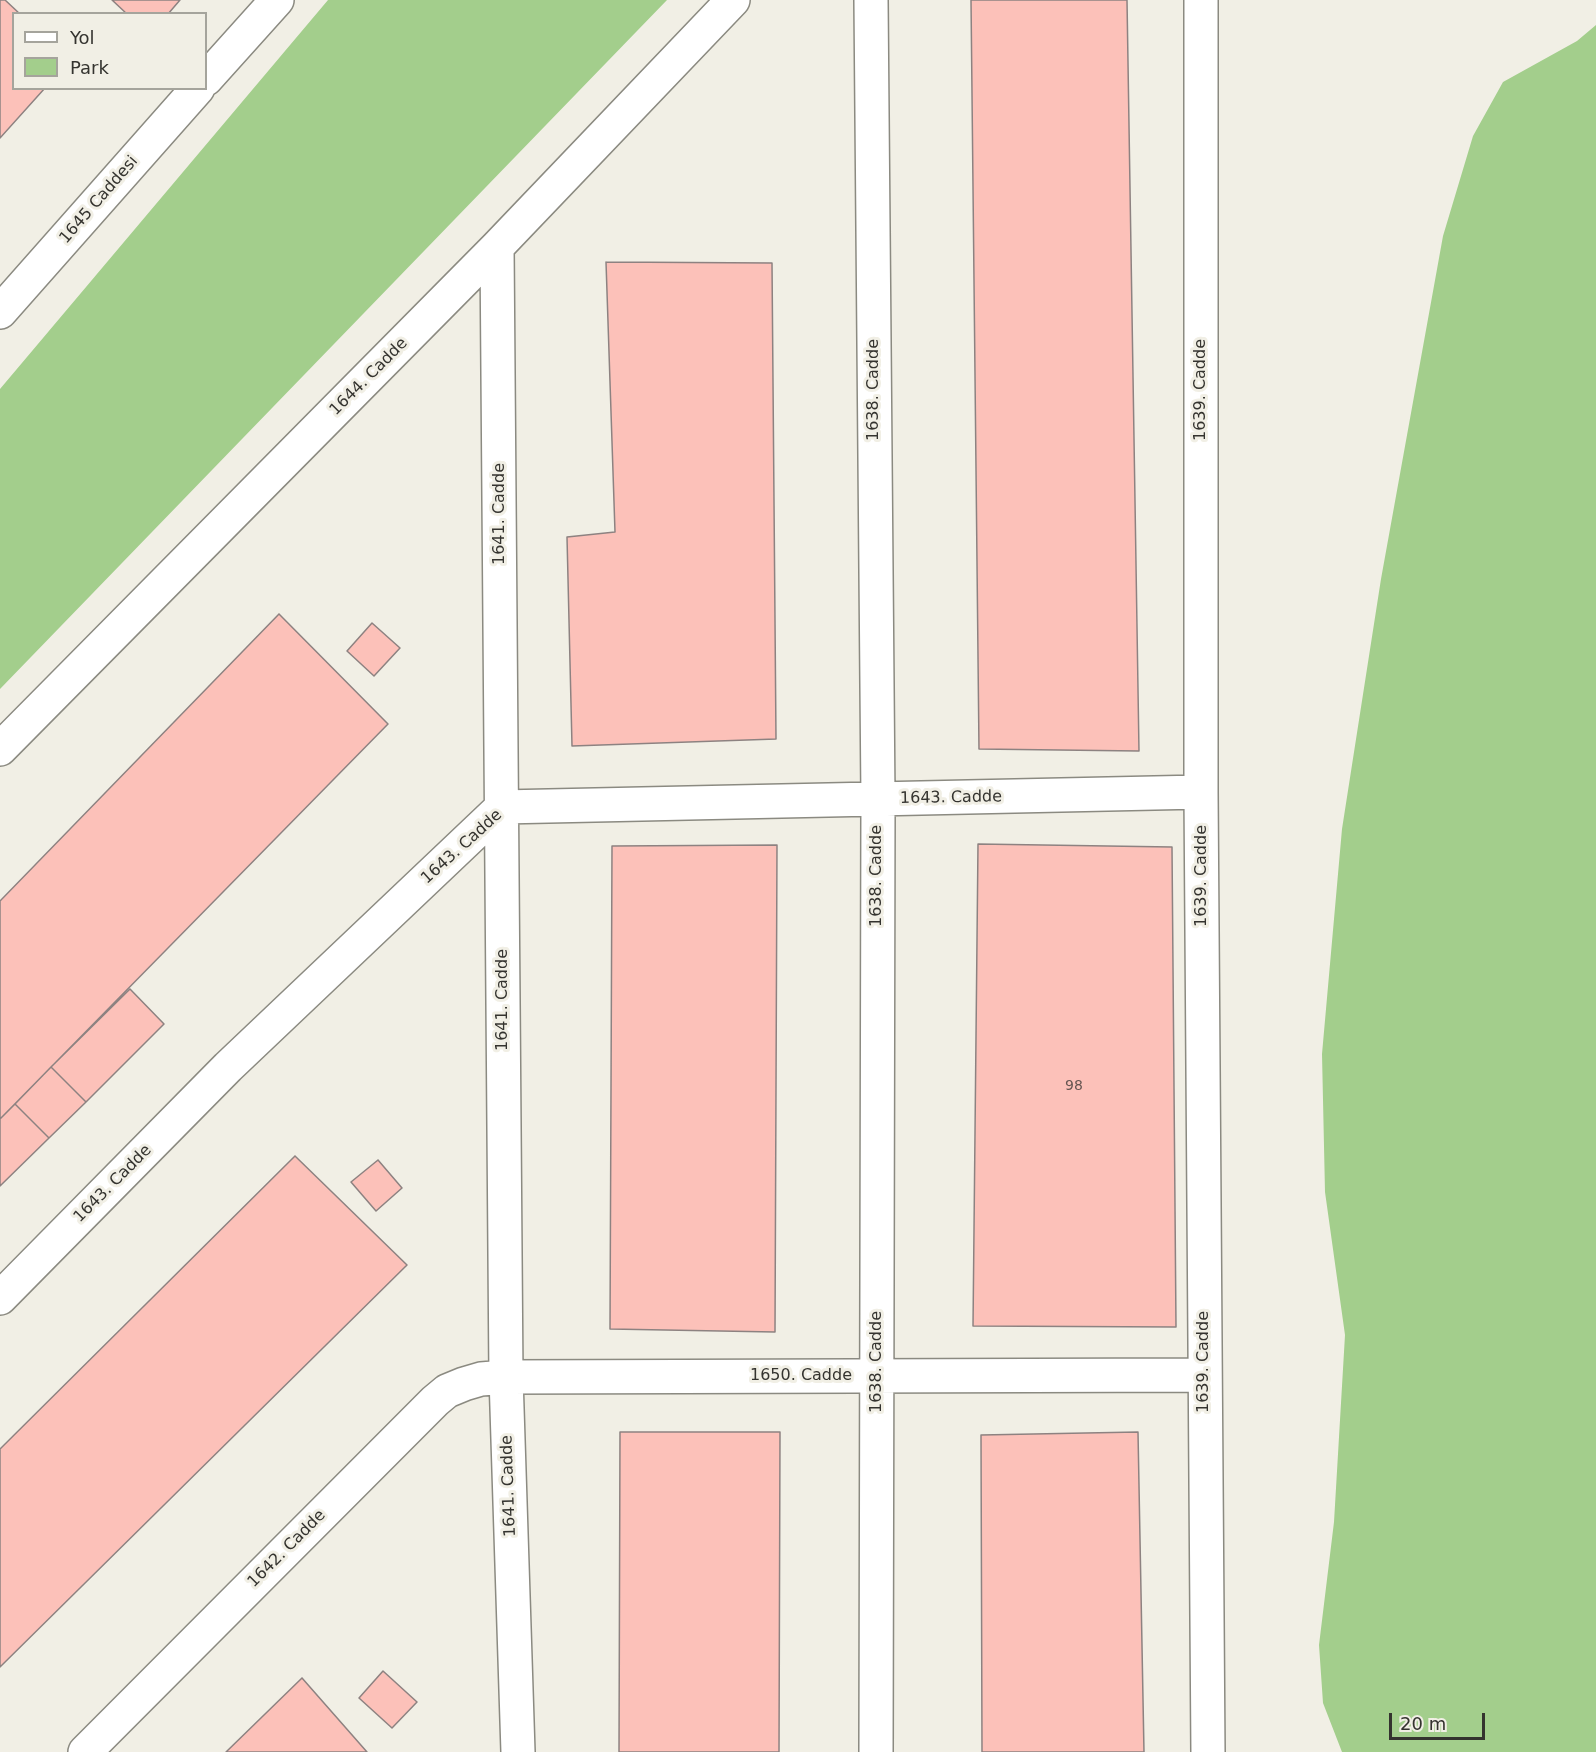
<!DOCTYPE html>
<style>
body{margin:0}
#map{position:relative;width:1596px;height:1752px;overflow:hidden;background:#f1efe5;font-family:"DejaVu Sans",sans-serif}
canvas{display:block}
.legend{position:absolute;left:12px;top:12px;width:195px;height:78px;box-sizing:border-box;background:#f1efe5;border:2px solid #a5a49c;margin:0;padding:8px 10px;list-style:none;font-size:18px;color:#34332f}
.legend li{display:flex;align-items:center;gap:12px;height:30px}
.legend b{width:30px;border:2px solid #a5a49c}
.scale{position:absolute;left:1389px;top:1713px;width:96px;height:27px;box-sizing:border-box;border:3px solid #34332f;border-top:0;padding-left:8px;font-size:18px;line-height:21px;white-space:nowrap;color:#34332f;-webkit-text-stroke:4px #f1efe5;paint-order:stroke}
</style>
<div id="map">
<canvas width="1596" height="1752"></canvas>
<ul class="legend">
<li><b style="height:8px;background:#fff"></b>Yol</li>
<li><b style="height:16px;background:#a3ce8c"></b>Park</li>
</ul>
<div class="scale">20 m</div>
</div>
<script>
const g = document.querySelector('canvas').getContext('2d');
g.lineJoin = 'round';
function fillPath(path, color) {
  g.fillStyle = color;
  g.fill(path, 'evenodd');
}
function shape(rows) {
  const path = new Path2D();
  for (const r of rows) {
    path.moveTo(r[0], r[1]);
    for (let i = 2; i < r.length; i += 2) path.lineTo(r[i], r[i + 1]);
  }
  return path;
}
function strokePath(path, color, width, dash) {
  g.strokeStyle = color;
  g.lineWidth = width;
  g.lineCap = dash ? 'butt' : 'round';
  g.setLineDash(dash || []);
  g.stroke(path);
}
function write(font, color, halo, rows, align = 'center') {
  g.font = font + ' "DejaVu Sans",sans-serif';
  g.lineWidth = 6;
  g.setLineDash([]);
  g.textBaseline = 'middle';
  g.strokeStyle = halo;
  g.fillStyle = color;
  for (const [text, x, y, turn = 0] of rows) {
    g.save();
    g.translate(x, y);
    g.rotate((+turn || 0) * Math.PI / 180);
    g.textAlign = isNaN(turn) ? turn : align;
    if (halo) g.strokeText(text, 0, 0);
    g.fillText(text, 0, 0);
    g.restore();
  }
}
const green = shape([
 [328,0,667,0,0,689,0,389],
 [1596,25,1596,1752,1342,1752,1323,1703,1319,1645,1334,1522,1345,1335,1325,1192,1322,1054,1342,829,1381,579,1443,236,1473,136,1503,82,1577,41]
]);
const building = shape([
 [0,0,5,0,20,14,14,14,14,88,45,88,0,138,0,0],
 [112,0,180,0,168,14,127,14,112,0],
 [971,0,1127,0,1139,751,979,749,971,0],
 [606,262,772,263,776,739,572,746,567,537,615,532,606,262],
 [279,614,388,724,0,1119,0,901,279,614],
 [372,623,400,648,374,676,347,651,372,623],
 [978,844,1172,847,1176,1327,973,1326,978,844],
 [777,845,775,1332,610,1329,612,846,777,845],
 [130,989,164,1024,86,1102,51,1067,130,989],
 [51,1067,86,1102,49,1138,15,1104,51,1067],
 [15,1104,49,1138,0,1186,0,1119,15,1104],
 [295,1156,407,1265,0,1667,0,1449,295,1156],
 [378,1160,402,1188,376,1211,351,1182,378,1160],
 [620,1432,780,1432,779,1752,619,1752,620,1432],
 [1138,1432,1144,1752,982,1752,981,1435,1138,1432],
 [383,1671,417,1702,392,1728,359,1698,383,1671],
 [302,1678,367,1752,226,1752,302,1678]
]);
const tertiary = shape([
 [871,0,878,799,876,1752],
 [1201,0,1201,792,1208,1752],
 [206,79,277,0],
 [497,247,506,1377,518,1752],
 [0,312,198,88],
 [0,749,497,247,733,0],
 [0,1298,228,1067,502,807,1201,792],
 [85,1752,435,1401,447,1391,464,1384,481,1379,506,1377,1204,1375]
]);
const numberNames = [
 ["98",1074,1086]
];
const streetNames = [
 ["1645 Caddesi",99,200,-49],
 ["1644. Cadde",369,377,-45],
 ["1638. Cadde",874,390,-90],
 ["1639. Cadde",1201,390,-90],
 ["1641. Cadde",500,514,-90],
 ["1643. Cadde",951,798,-1],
 ["1643. Cadde",462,847,-42],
 ["1638. Cadde",877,876,-90],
 ["1639. Cadde",1202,876,-90],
 ["1641. Cadde",503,1000,-90],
 ["1643. Cadde",113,1184,-45],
 ["1638. Cadde",877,1362,-90],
 ["1639. Cadde",1204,1362,-90],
 ["1650. Cadde",801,1376],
 ["1641. Cadde",509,1486,-92],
 ["1642. Cadde",287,1549,-45]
];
fillPath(green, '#a3ce8c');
fillPath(building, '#fcc1b9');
strokePath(building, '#8d8281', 1.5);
strokePath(tertiary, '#8b8a81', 36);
strokePath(tertiary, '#fff', 33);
write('14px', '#665652', null, numberNames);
write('16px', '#34332f', '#f1efe5', streetNames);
</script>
